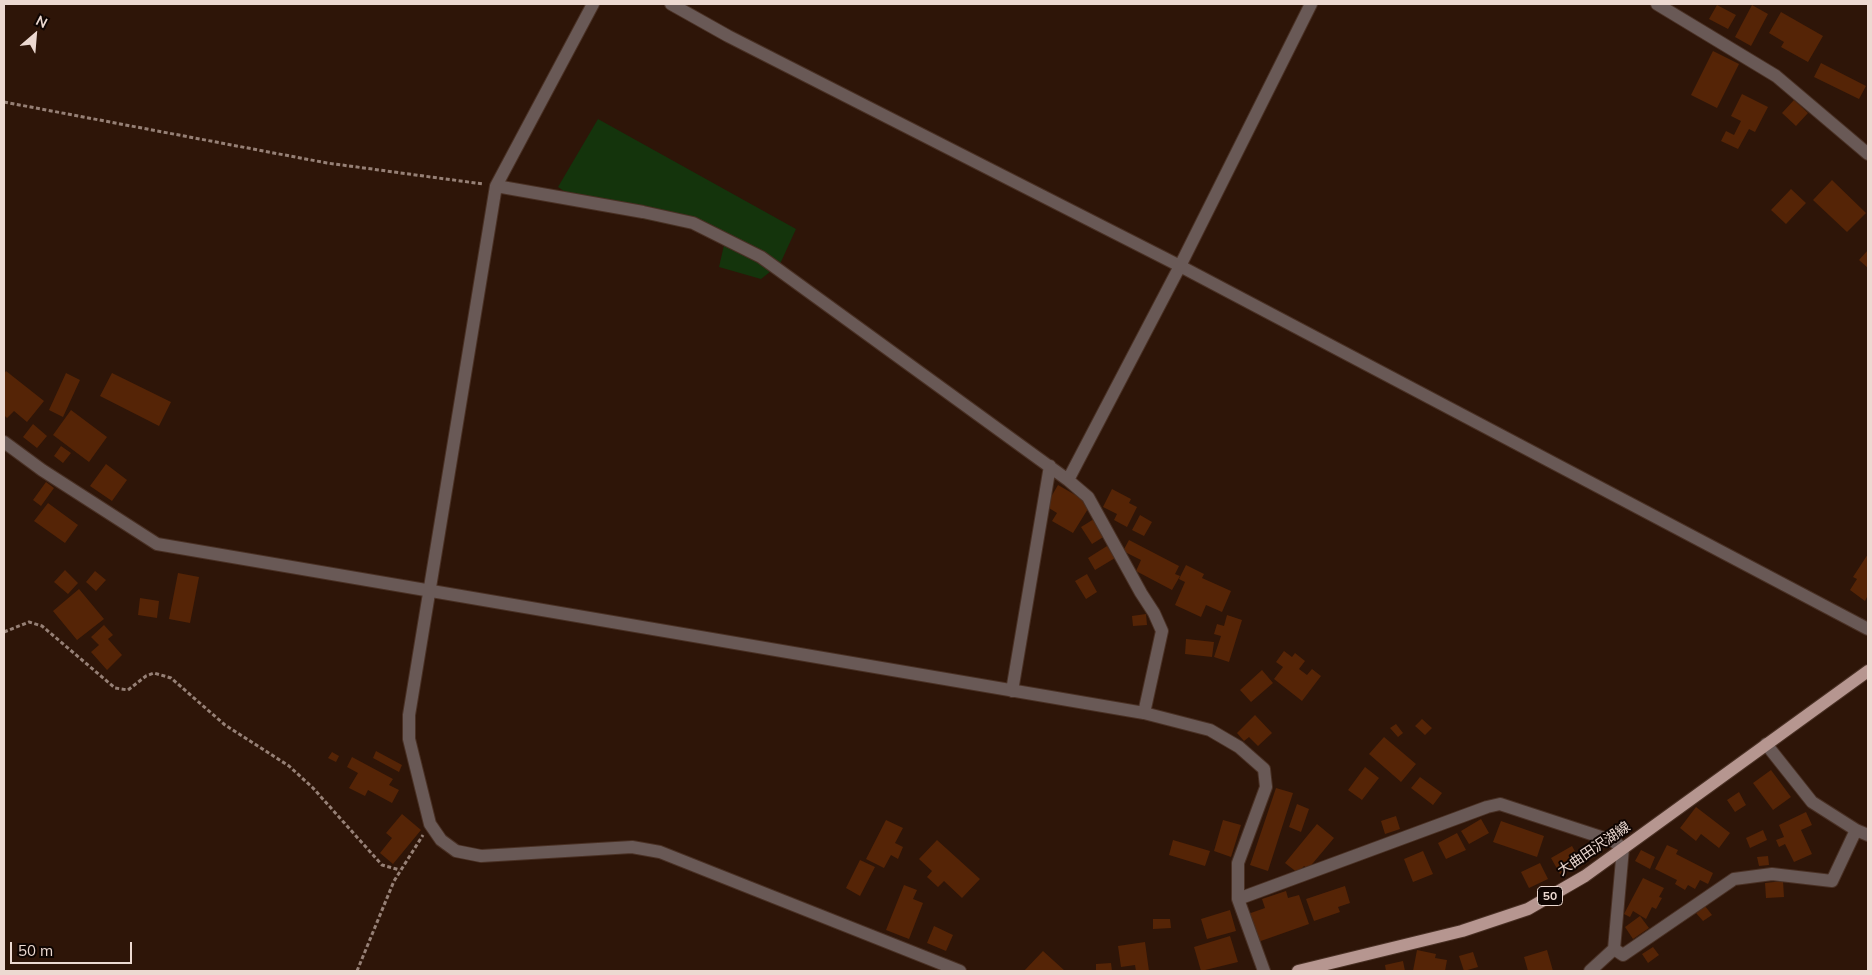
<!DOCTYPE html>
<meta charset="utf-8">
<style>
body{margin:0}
#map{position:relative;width:1872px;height:975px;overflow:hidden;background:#2e1508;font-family:Mulish,sans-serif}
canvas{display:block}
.frame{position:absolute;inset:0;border:5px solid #ecd9d1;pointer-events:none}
.north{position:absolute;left:10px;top:10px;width:50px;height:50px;-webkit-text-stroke:4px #0f0502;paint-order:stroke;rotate:27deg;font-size:14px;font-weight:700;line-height:20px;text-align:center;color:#ecd9d1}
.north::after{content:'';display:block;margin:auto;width:18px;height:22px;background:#ecd9d1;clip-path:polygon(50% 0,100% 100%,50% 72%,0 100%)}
.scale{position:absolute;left:10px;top:942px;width:122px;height:22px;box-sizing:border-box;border:2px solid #ecd9d1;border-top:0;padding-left:6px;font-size:15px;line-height:18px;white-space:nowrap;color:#ecd9d1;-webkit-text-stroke:4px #0f0502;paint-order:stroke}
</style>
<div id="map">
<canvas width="1872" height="975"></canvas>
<div class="frame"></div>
<div class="north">N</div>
<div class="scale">50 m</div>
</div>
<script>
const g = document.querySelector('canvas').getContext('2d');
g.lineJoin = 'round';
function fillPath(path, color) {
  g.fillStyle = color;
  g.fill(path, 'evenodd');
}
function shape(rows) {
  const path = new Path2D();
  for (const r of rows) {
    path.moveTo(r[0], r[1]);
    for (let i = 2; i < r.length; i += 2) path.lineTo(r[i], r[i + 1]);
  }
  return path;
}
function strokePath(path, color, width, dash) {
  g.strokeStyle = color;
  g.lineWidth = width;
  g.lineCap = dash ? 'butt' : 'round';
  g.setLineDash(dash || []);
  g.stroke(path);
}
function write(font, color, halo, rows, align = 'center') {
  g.font = font + ' Mulish,"Noto Sans JP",sans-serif';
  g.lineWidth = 4;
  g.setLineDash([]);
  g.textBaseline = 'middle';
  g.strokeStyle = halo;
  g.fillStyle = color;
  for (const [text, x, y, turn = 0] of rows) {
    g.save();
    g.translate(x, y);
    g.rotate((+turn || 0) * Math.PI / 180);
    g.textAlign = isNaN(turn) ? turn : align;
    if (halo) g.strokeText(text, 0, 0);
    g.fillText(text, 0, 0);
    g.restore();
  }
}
const green = shape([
 [598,119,796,229,780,264,761,279,719,267,724,245,695,230,587,207,558,187]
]);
const building = shape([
 [1717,5,1736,15,1728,29,1709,19],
 [1752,5,1768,14,1751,46,1735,37],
 [1781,12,1823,36,1808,62,1781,47,1784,42,1769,33],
 [1713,51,1739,64,1717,108,1691,95],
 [1821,63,1866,86,1859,99,1814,77],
 [1742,94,1768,107,1755,132,1749,129,1738,149,1721,141,1726,131,1734,135,1741,121,1731,116],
 [1794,100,1808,113,1796,126,1782,113],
 [1832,180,1866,213,1847,232,1813,200],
 [1791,189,1806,203,1786,224,1771,210],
 [1868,250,1868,268,1859,260],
 [6,371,44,401,27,422,14,411,7,418,4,415,4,374],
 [66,373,80,380,63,417,49,410],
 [112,373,171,402,159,426,100,396],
 [71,410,107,437,89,462,53,435],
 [33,424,47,436,37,448,23,437],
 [61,446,71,453,63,463,54,456],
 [106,464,127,480,112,501,90,486],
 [46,482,54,488,41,506,33,500],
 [1058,485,1091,504,1073,533,1052,521,1057,513,1049,508,1051,497],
 [1112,489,1131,499,1129,503,1137,507,1127,527,1114,520,1117,514,1103,507],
 [48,503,78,525,65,543,34,521],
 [1140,515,1152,522,1144,536,1132,530],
 [1094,519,1105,536,1092,544,1081,527],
 [1129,540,1179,566,1175,574,1180,576,1172,590,1136,571,1141,560,1123,551],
 [1107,546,1115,558,1095,570,1088,558],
 [1868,554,1868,595,1865,601,1850,590,1857,579,1853,577],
 [1186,565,1204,574,1202,578,1231,591,1222,612,1206,605,1201,617,1175,605,1185,582,1179,579],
 [65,570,78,583,68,594,54,582],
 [95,571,106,580,96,591,86,582],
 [178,573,199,577,190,623,169,619],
 [1087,574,1097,592,1086,599,1075,581],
 [79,589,104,619,77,640,53,611],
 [140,598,159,601,157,618,138,615],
 [1146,614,1147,625,1133,626,1132,616],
 [1227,615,1242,620,1229,662,1214,657,1221,636,1214,634,1217,624,1224,626],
 [104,625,113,635,108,639,122,655,107,670,91,652,99,645,91,637],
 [1186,639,1214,642,1212,657,1185,654],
 [1284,651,1292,657,1295,653,1305,661,1299,669,1307,675,1312,669,1321,676,1302,701,1274,679,1283,667,1276,662],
 [1262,670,1273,683,1251,702,1240,690],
 [1255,715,1272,733,1258,746,1249,737,1244,741,1237,733],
 [1422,719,1432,728,1425,735,1415,726],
 [1396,724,1403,733,1398,737,1390,728],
 [1384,737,1416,764,1401,782,1369,754],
 [376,751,402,765,399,772,373,758],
 [332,752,339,756,336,762,328,758],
 [352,757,393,779,389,785,399,790,392,803,368,790,365,796,349,788,358,773,347,767],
 [1365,767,1379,778,1362,800,1348,790],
 [1771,770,1791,797,1773,810,1753,783],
 [1420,777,1442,793,1433,805,1411,788],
 [1276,788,1293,793,1268,871,1250,865],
 [1739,792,1746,805,1735,812,1727,800],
 [1297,804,1309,809,1301,832,1289,827],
 [1696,807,1730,833,1719,848,1701,834,1696,841,1680,828],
 [1806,812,1812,825,1801,830,1812,854,1794,862,1785,844,1779,847,1776,840,1784,837,1779,825],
 [402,814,421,830,393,864,380,853,392,838,386,833],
 [1396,816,1400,829,1385,834,1381,821],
 [1481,819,1489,833,1469,844,1461,831],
 [886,820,903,828,895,843,903,847,898,859,891,855,884,868,866,859],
 [1223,820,1241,825,1231,857,1214,851],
 [1501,821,1544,836,1537,857,1493,842],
 [1317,824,1334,838,1308,869,1304,866,1298,873,1285,863],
 [1763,830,1767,840,1750,848,1746,838],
 [1457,833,1466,850,1446,859,1438,843],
 [937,840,980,879,962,898,944,881,938,887,927,877,932,871,919,859],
 [1173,840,1210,851,1205,866,1169,855],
 [1667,845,1678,850,1676,854,1713,873,1708,884,1700,880,1695,889,1688,885,1685,890,1675,884,1677,880,1655,869],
 [1572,846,1581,862,1560,874,1551,858],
 [1641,850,1655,857,1650,869,1635,861],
 [1423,851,1433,874,1413,882,1404,859],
 [1768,856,1769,865,1759,866,1757,857],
 [860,860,875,867,860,896,846,888],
 [1540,863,1548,879,1529,888,1521,872],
 [1643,878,1664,888,1659,897,1662,898,1656,909,1652,907,1646,919,1633,911,1630,917,1624,914],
 [1783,881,1784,897,1766,898,1765,883],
 [904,885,917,890,913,899,923,903,909,939,886,930],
 [1345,886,1350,903,1338,907,1340,912,1314,921,1306,899],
 [1286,891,1288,898,1299,895,1309,924,1258,942,1248,914,1265,908,1262,899],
 [1705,906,1712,915,1703,921,1696,913],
 [1230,910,1236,931,1207,939,1201,919],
 [1640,916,1649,928,1633,939,1625,927],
 [1153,919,1170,919,1171,928,1153,929],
 [934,926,953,935,946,951,927,943],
 [1230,936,1238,962,1201,971,1194,947],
 [1145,942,1149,971,1136,971,1135,965,1121,967,1118,946],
 [1653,947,1659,955,1648,963,1642,954],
 [1417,950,1436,954,1435,958,1447,960,1445,971,1413,971],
 [1547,950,1553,971,1528,971,1524,957],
 [1043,951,1065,971,1024,971],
 [1473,952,1478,967,1464,971,1459,956],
 [1403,961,1405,971,1386,971,1385,965],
 [1111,963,1112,971,1096,971,1096,964]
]);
const path = shape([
 [4,102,327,163,483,184],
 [4,632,29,622,42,626,115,688,128,690,146,676,154,673,171,678,225,725,289,766,313,788,382,865,400,870],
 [357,971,394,881,423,835]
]);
const minor = shape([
 [593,4,496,186,409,715,409,739,430,824,441,840,456,851,481,856,632,847,660,852,960,971],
 [671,4,728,36,1180,266,1868,629],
 [1657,4,1776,76,1868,154],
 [496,186,643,212,693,223,761,257,1068,480,1088,497,1141,593,1154,613,1162,631,1144,713],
 [4,442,42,470,157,544,1144,713,1210,730,1239,747,1264,769,1266,787,1238,863,1238,899,1264,971],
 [1068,480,1180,266,1311,4],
 [1012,691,1050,466],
 [1766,744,1812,802,1856,830,1868,835],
 [1238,899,1487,807,1500,804,1613,841,1623,848,1614,949],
 [1590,971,1614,949,1623,955,1734,879,1772,874,1832,881,1856,830]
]);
const major = shape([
 [1298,971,1462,931,1528,909,1585,876,1868,671]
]);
const shields = [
 [1550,896,25]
];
const shieldNames = [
 ["50",1550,896]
];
const streetNames = [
 ["大曲田沢湖線",1594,849,-34]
];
fillPath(green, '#14340c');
fillPath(building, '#552406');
strokePath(minor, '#493024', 14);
strokePath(major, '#493024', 14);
strokePath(path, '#968076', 3, [4, 2.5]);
strokePath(minor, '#695956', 12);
strokePath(major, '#b69690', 12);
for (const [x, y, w] of shields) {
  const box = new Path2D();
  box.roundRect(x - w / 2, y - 9.5, w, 19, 4);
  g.fillStyle = '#0f0502';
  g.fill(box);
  strokePath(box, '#ecd9d1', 1);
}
write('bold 12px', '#ecd9d1', null, shieldNames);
write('14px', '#ecd9d1', '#0f0502', streetNames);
</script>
